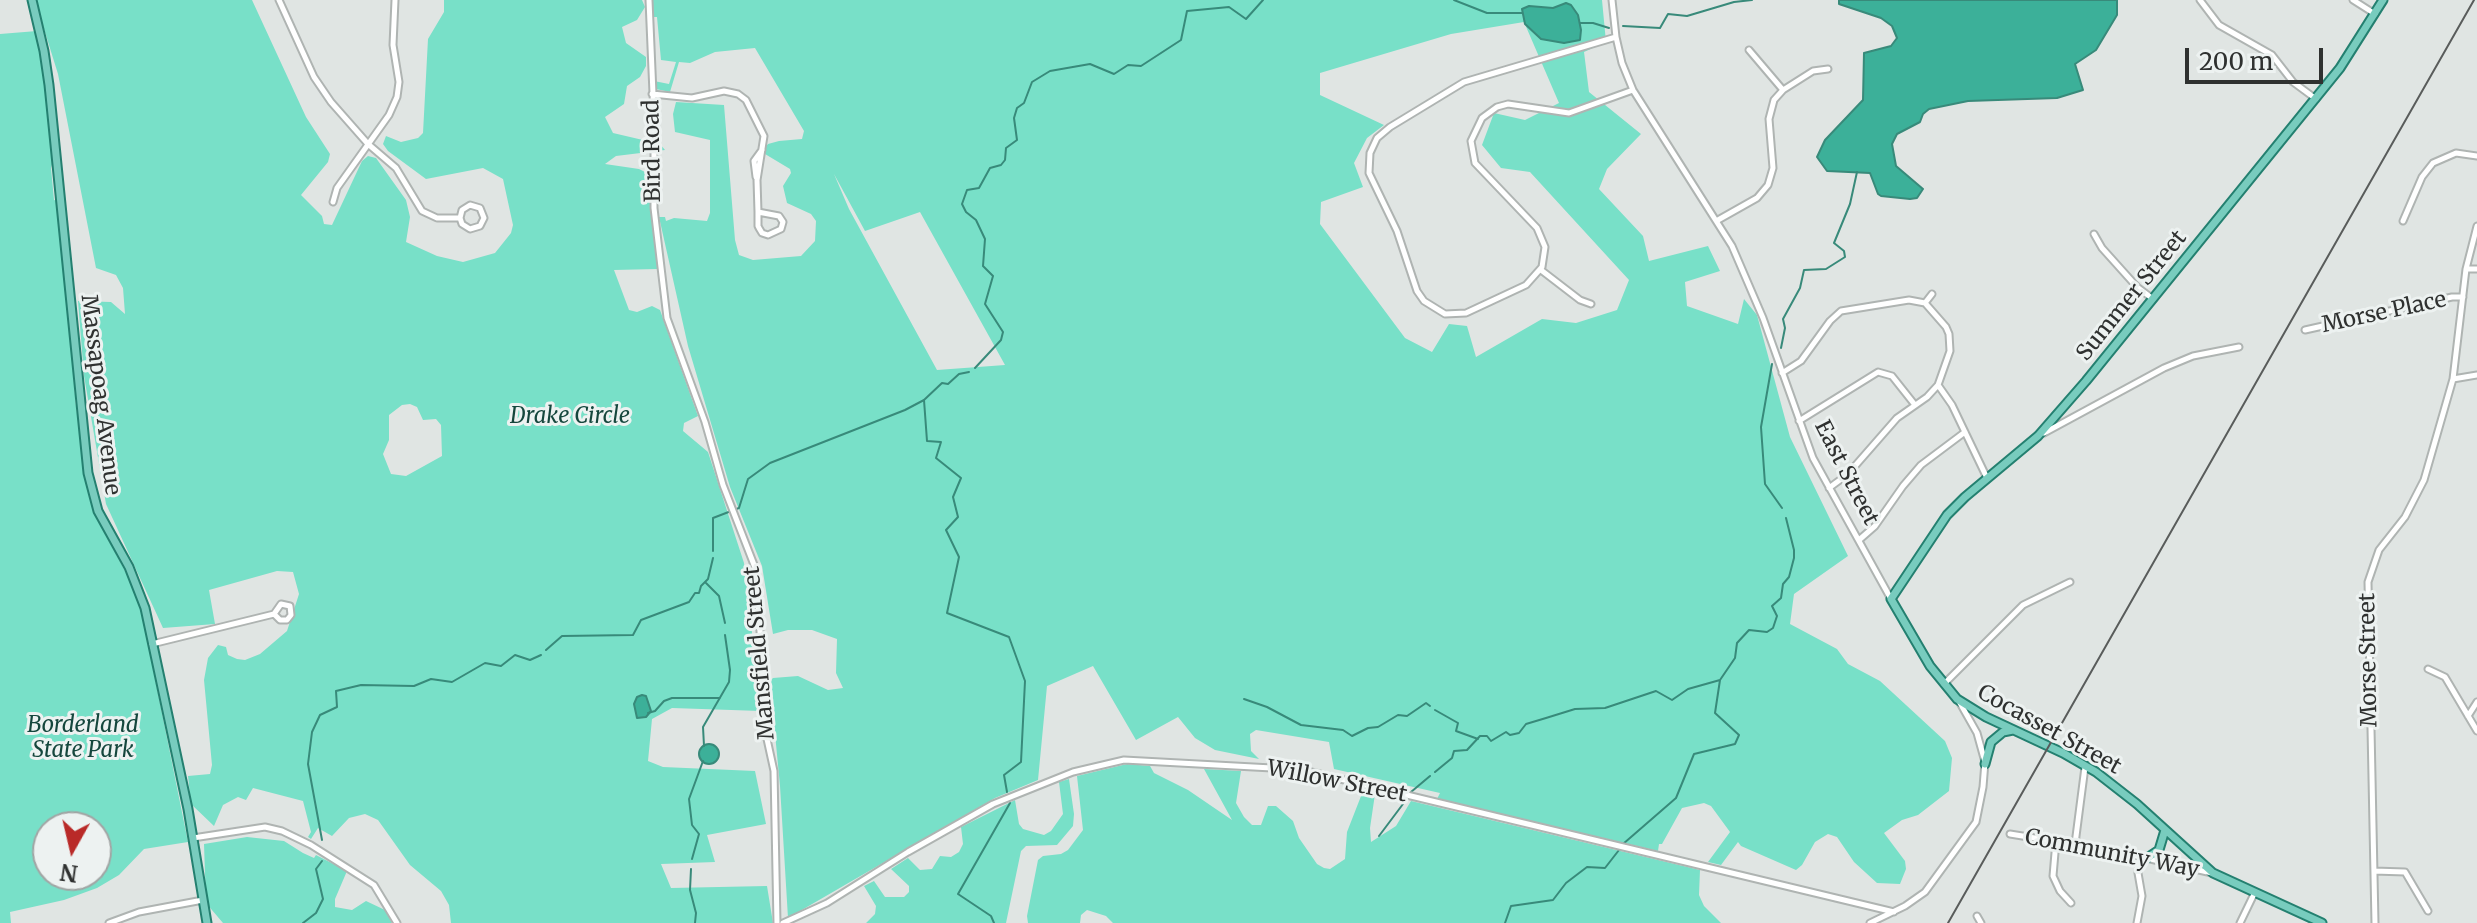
<!DOCTYPE html>
<style>
body{margin:0}
#map{position:relative;width:2477px;height:923px;overflow:hidden;background:#e0e5e3;font-family:Merriweather,serif}
canvas{display:block}
.north{position:absolute;left:32px;top:811px;width:80px;height:80px;box-sizing:border-box;background:#edf2f1;border:2px solid #a1a5a4;border-radius:50%;rotate:188deg;font-size:22px;font-weight:700;line-height:32px;text-align:center;color:#2f3130}
.north::after{content:'';display:block;margin:auto;width:28px;height:36px;background:#b92a28;clip-path:polygon(50% 0,100% 100%,50% 72%,0 100%)}
.scale{position:absolute;left:2185px;top:48px;width:138px;height:36px;box-sizing:border-box;border:4px solid #2f3130;border-top:0;padding-left:10px;font-size:24px;line-height:28px;white-space:nowrap;color:#2f3130;-webkit-text-stroke:6px #edf2f1;paint-order:stroke}
</style>
<div id="map">
<canvas width="2477" height="923"></canvas>
<div class="north">N</div>
<div class="scale">200 m</div>
</div>
<script>
const g = document.querySelector('canvas').getContext('2d');
g.lineJoin = 'round';
function fillPath(path, color) {
  g.fillStyle = color;
  g.fill(path, 'evenodd');
}
function shape(rows) {
  const path = new Path2D();
  for (const r of rows) {
    if (r.length === 3) {
      path.moveTo(r[0] + r[2], r[1]);
      path.arc(r[0], r[1], r[2], 0, 2 * Math.PI);
      continue;
    }
    path.moveTo(r[0], r[1]);
    for (let i = 2; i < r.length; i += 2) path.lineTo(r[i], r[i + 1]);
  }
  return path;
}
function strokePath(path, color, width, dash) {
  g.strokeStyle = color;
  g.lineWidth = width;
  g.lineCap = dash ? 'butt' : 'round';
  g.setLineDash(dash || []);
  g.stroke(path);
}
function write(font, color, halo, rows, align = 'center') {
  g.font = font + ' Merriweather,serif';
  g.lineWidth = 6;
  g.setLineDash([]);
  g.textBaseline = 'middle';
  g.strokeStyle = halo;
  g.fillStyle = color;
  for (const [text, x, y, turn = 0] of rows) {
    g.save();
    g.translate(x, y);
    g.rotate((+turn || 0) * Math.PI / 180);
    g.textAlign = isNaN(turn) ? turn : align;
    if (halo) g.strokeText(text, 0, 0);
    g.fillText(text, 0, 0);
    g.restore();
  }
}
const green = shape([
 [35,0,252,0,306,117,330,154,328,162,301,195,322,216,324,224,332,225,362,161,368,156,376,158,406,200,410,217,406,242,437,256,463,262,495,253,511,233,513,225,503,179,483,168,426,179,388,151,383,144,386,136,401,142,418,138,423,133,428,39,444,12,444,0,642,0,645,7,637,20,622,27,626,43,646,57,646,66,640,77,627,86,624,104,605,117,613,133,660,144,665,150,616,156,605,164,639,169,655,177,657,269,614,270,629,310,637,312,652,306,660,310,698,416,684,423,683,431,708,452,744,563,761,711,672,708,652,719,648,761,663,767,755,771,766,824,707,835,715,862,661,864,671,888,767,886,773,923,451,923,449,905,441,891,410,865,378,820,365,814,349,818,332,836,318,828,311,839,308,837,311,832,303,801,253,788,246,800,238,797,223,805,214,826,191,804,188,776,210,774,212,765,204,680,208,658,218,645,226,647,228,655,237,659,245,660,260,654,287,631,299,594,293,572,277,571,209,590,215,624,163,628,106,504,84,376,78,301,111,302,125,314,123,288,116,275,96,268,58,74],
 [410,404,417,407,423,420,436,419,441,425,442,456,406,476,391,474,383,454,389,440,389,415,402,405],
 [652,0,1602,0,1606,42,1584,52,1589,92,1641,134,1607,169,1599,189,1643,236,1649,261,1708,246,1720,271,1685,282,1687,306,1738,324,1744,299,1757,315,1790,437,1848,556,1794,594,1790,624,1837,649,1848,664,1880,681,1945,741,1952,758,1949,791,1918,815,1902,820,1884,833,1905,861,1906,869,1900,884,1877,883,1854,862,1837,837,1828,834,1815,842,1802,865,1796,870,1741,846,1738,842,1721,865,1708,862,1730,832,1711,806,1704,803,1682,808,1662,844,1659,844,1658,851,1437,799,1440,793,1334,769,1329,742,1256,730,1250,734,1251,751,1259,759,1215,750,1195,738,1178,717,1136,740,1093,666,1047,686,1038,780,995,798,788,918,780,786,770,681,773,678,798,676,828,690,843,688,836,673,837,639,812,630,788,630,773,634,762,566,730,487,688,346,659,217,665,217,666,221,674,218,707,221,710,213,710,140,675,132,673,114,676,102,724,105,735,240,739,255,753,260,801,256,815,241,816,221,811,214,787,203,783,186,791,173,790,169,765,154,763,150,768,144,779,141,802,139,804,131,755,48,715,52,690,63,679,62,670,92,656,89,654,81,669,84,676,62,661,60,657,17,651,17],
 [1524,22,1559,103,1525,120,1494,113,1482,145,1501,168,1530,172,1629,280,1617,310,1576,323,1542,319,1476,357,1467,326,1449,324,1432,352,1405,338,1320,224,1321,202,1363,187,1354,163,1367,138,1384,125,1320,95,1320,73,1451,34],
 [834,174,865,231,920,212,1005,365,937,370,849,209],
 [37,31,46,83,54,158,51,168,54,200,58,201,76,406,86,476,96,517,131,582,141,609,188,842,144,849,119,875,97,888,64,900,10,912,11,923,0,923,0,34],
 [48,827,96,827,96,875,48,875],
 [1127,764,1150,766,1154,773,1188,790,1232,820,1204,769,1241,771,1236,803,1244,817,1252,825,1261,825,1268,806,1276,806,1293,821,1299,838,1317,864,1324,868,1330,869,1345,859,1347,832,1363,791,1375,794,1370,828,1371,842,1396,826,1411,801,1700,870,1699,895,1704,906,1721,923,1113,923,1106,916,1087,910,1081,915,1080,923,1028,923,1027,916,1038,860,1043,856,1061,854,1068,850,1083,830,1077,776],
 [1069,779,1074,814,1073,826,1057,845,1026,846,1021,851,1006,923,866,923,875,914,876,906,864,886,874,881,885,897,904,897,909,892,909,886,891,869,908,858,920,870,932,869,940,856,951,857,959,852,963,844,961,827,1015,800,1019,824,1023,829,1044,835,1051,831,1063,814,1059,782],
 [247,837,284,841,303,853,314,858,316,855,347,871,335,899,335,907,352,910,366,901,385,910,392,923,223,923,206,903,204,844]
]);
const water = shape([
 [1839,0,2117,0,2117,15,2096,50,2075,64,2083,90,2057,98,1968,101,1929,109,1923,114,1920,122,1897,134,1892,144,1896,166,1923,189,1917,198,1910,199,1881,196,1878,194,1870,173,1827,171,1817,157,1825,140,1863,100,1864,53,1891,46,1897,38,1892,26,1881,18,1839,4,1839,0],
 [1566,3,1571,5,1578,15,1581,30,1580,40,1564,43,1541,39,1525,24,1522,9,1529,6,1553,8,1566,3],
 [642,695,646,696,651,711,646,717,637,718,634,704,637,697,642,695],
 [709,754,10]
]);
const stream = shape([
 [1454,0,1487,13,1522,13],
 [1580,23,1593,23,1609,28],
 [1623,26,1660,28,1668,14,1687,16,1734,2,1752,0],
 [1781,348,1785,328,1783,319,1800,288,1804,270,1826,269,1845,257,1844,251,1834,243,1850,204,1857,172],
 [1772,364,1761,427,1765,484,1782,508],
 [975,368,1001,340,1003,332,985,304,993,276,983,266,985,239,976,220,966,212,962,204,967,190,979,188,990,168,1001,165,1005,160,1006,148,1017,140,1014,118,1017,108,1024,103,1032,82,1050,71,1090,64,1114,74,1128,65,1141,66,1181,40,1187,11,1229,7,1246,19,1263,0],
 [924,400,927,441,941,442,936,458,961,478,953,497,958,517,946,530,959,557,947,613,1009,637,1025,681,1021,762,1004,775,1007,792],
 [713,551,713,518,739,508,748,479,770,463,905,410,924,400,942,383,948,384,959,374,969,372],
 [706,583,719,596,725,623],
 [546,650,562,636,633,635,641,620,689,602,695,593,699,593,701,586,708,579,713,558],
 [1244,699,1267,707,1301,725,1343,730,1352,736,1368,728,1378,727,1398,715,1407,716,1426,703,1430,706],
 [1435,710,1458,723,1456,731,1478,739],
 [648,713,655,711,664,701,672,698,720,698],
 [704,746,703,727,729,682,730,670,725,635],
 [1435,772,1452,758,1454,751,1467,750,1480,736,1487,736,1491,741,1506,732,1510,735,1519,733,1526,724,1546,718,1575,709,1605,708,1656,691,1672,700,1688,689,1720,680],
 [1411,792,1430,776],
 [1379,836,1406,800],
 [322,840,308,764,312,732,320,715,337,707,336,691,361,685,414,686,431,679,452,682,485,663,501,666,515,655,530,660,541,655],
 [1623,844,1676,798,1694,754,1735,744,1739,735,1715,713,1720,680,1735,658,1737,643,1749,630,1767,632,1773,628,1777,616,1772,606,1781,598,1783,584,1789,577,1794,558,1794,550,1786,518],
 [692,859,699,834,692,825,689,799,703,761],
 [691,869,690,890,696,913,695,923],
 [303,923,316,913,323,899,316,869,322,861],
 [994,923,991,916,958,894,1010,803],
 [1505,923,1511,906,1553,900,1566,883,1587,867,1605,868,1619,850]
]);
const minor = shape([
 [279,0,314,77,331,102,368,144,396,168,422,211,437,218,460,218,462,224,470,229,480,226,484,218,480,208,470,205,462,210,460,218],
 [649,0,654,117,654,208,667,318,705,422,723,485,756,570,767,739,774,771,777,923],
 [1612,0,1616,37,1622,63,1633,90,1732,246,1763,318,1813,458,1891,599],
 [2200,0,2219,25,2272,55,2293,82,2316,99],
 [2353,0,2375,14],
 [1616,37,1464,82,1390,127,1377,138,1370,153,1369,173,1397,231,1417,291,1424,301,1445,314,1466,313,1526,285,1542,267,1545,247,1537,228,1475,163,1471,141,1482,118,1497,107,1508,104,1569,113,1633,90],
 [1749,50,1783,90],
 [652,94,692,98,724,91,738,94,746,100,764,136,757,180,758,212,758,226,759,228,762,233,768,235,781,229,783,222,779,216,758,212],
 [756,177,754,161,762,150],
 [333,202,337,188,389,115,397,97,399,82,393,45,395,0],
 [1718,220,1757,198,1768,185,1773,168,1769,119,1774,100,1783,90,1813,71,1828,69],
 [2403,221,2422,177,2433,163,2456,153,2477,156],
 [2094,234,2102,248,2137,287,2153,299],
 [2466,269,2477,269],
 [1541,270,1580,300,1591,304],
 [1925,303,1946,327,1949,334,1950,351,1938,385,1952,405,1987,478],
 [2305,330,2452,297,2463,297],
 [1782,373,1801,361,1830,321,1841,311,1909,300,1925,303,1932,294],
 [2453,379,2477,375],
 [1799,421,1878,372,1892,376,1915,405],
 [2044,433,2164,368,2193,356,2239,347],
 [1829,488,1848,474,1897,418,1927,397,1938,385],
 [1859,540,1875,526,1903,486,1921,465,1965,432],
 [152,644,274,614,280,620,287,620,291,615,290,606,281,604,274,614],
 [2428,669,2445,677,2477,731],
 [1944,684,2023,605,2070,582],
 [2468,716,2477,702],
 [2010,834,2115,851,2212,873],
 [193,838,265,827,282,831,311,845,374,885,397,923],
 [2056,841,2053,876,2060,891,2071,903],
 [2075,844,2085,767],
 [2374,871,2405,872,2428,911],
 [1977,916,1981,923],
 [109,923,139,912,203,900],
 [783,923,827,903,908,852,993,804,1073,772,1124,760,1272,768,1311,772,1894,912],
 [1870,923,1905,906,1925,892,1976,822,1983,787,1985,762,1977,733,1960,703],
 [2137,923,2142,896,2138,873,2140,857],
 [2240,923,2255,892],
 [2375,923,2368,582,2379,550,2405,517,2424,480,2453,379,2466,269,2477,226]
]);
const major = shape([
 [32,0,44,51,49,85,88,473,98,511,129,567,145,608,188,809,207,923],
 [1985,764,1991,742,2003,732,2013,730],
 [2147,858,2159,850,2165,830],
 [2322,923,2213,873,2137,804,2096,772,2063,753,1986,717,1957,699,1930,666,1891,599,1947,515,1965,497,2038,436,2086,381,2340,68,2383,0]
]);
const rail = shape([
 [1948,923,2474,0]
]);
const streetNames = [
 ["Bird Road",653,151,-91],
 ["Summer Street",2132,296,-51],
 ["Morse Place",2384,313,-12],
 ["Massapoag Avenue",100,395,83],
 ["East Street",1846,473,63],
 ["Mansfield Street",760,653,-95],
 ["Morse Street",2369,660,-91],
 ["Cocasset Street",2049,730,29],
 ["Willow Street",1337,782,11],
 ["Community Way",2112,854,11]
];
const parkNames = [
 ["Drake Circle",570,417],
 ["Borderland",83,726],
 ["State Park",83,751]
];
fillPath(green, '#78e0c8');
fillPath(water, '#3cb099');
strokePath(water, '#388a7a', 2);
strokePath(stream, '#388a7a', 2);
strokePath(minor, '#afb4b2', 9);
strokePath(major, '#248070', 11);
strokePath(minor, '#fff', 5);
strokePath(major, '#78ccbe', 7);
strokePath(rail, '#595c5b', 2);
write('22px', '#2f3130', '#edf2f1', streetNames);
write('italic 22px', '#15473d', '#edf2f1', parkNames);
</script>
